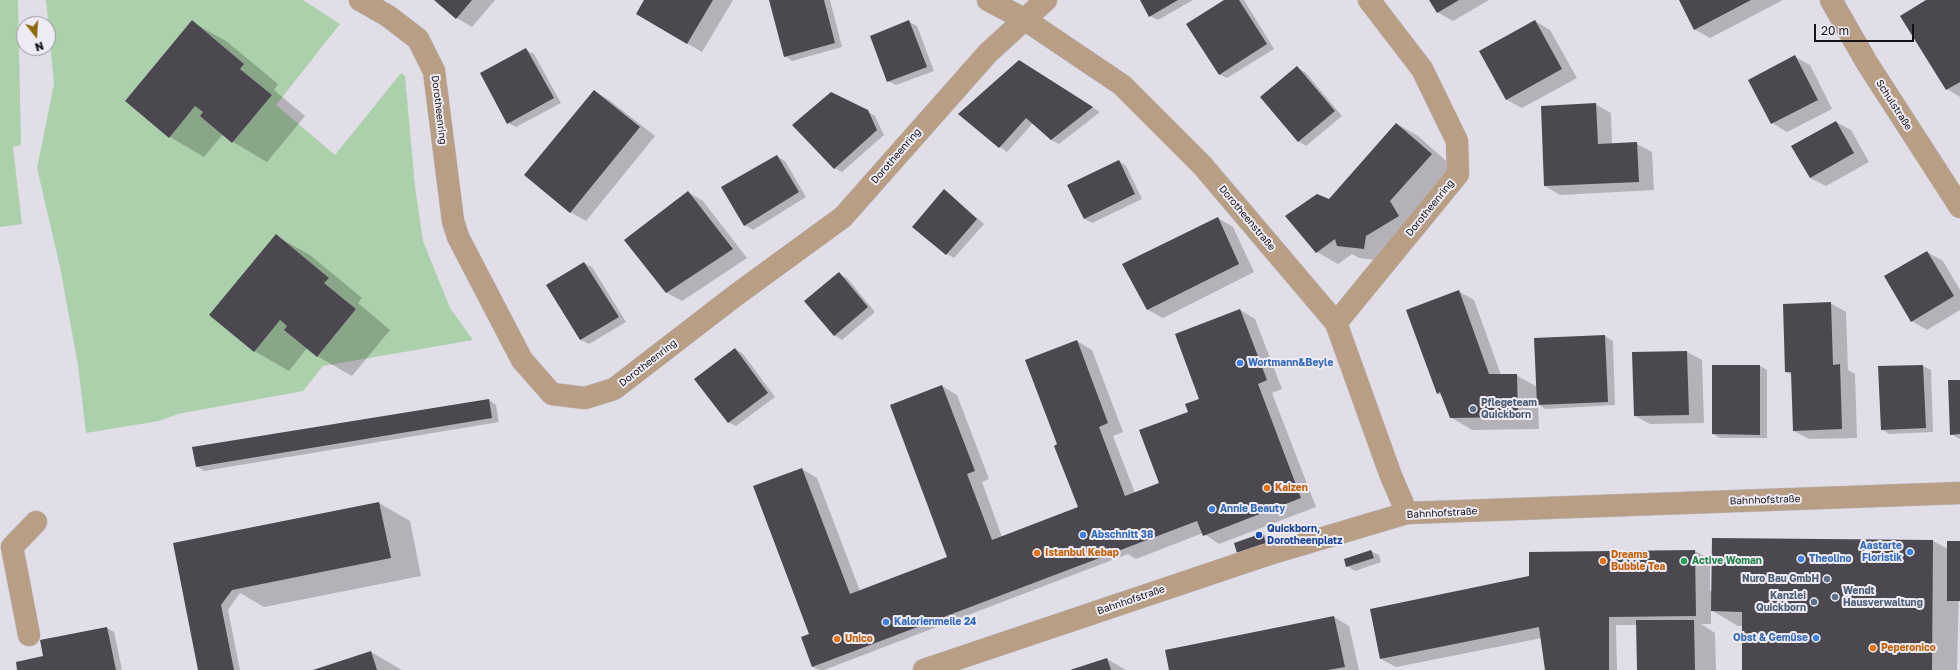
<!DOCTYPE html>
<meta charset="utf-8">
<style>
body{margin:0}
#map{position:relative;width:1960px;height:670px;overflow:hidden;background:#e1dee7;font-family:"Golos Text",sans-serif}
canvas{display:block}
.north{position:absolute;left:16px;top:16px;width:40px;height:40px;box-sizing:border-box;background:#eeebf4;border:1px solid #97959c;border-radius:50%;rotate:163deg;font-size:11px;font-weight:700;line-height:16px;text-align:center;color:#151317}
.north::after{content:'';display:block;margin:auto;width:14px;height:18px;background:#8b6807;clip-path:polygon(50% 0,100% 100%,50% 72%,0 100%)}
.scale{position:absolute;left:1814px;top:24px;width:100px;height:18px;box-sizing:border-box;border:2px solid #151317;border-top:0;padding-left:5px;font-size:12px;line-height:14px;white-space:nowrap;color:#151317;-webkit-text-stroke:3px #eeebf4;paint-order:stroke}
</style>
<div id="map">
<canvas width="1960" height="670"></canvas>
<div class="north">N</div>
<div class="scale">20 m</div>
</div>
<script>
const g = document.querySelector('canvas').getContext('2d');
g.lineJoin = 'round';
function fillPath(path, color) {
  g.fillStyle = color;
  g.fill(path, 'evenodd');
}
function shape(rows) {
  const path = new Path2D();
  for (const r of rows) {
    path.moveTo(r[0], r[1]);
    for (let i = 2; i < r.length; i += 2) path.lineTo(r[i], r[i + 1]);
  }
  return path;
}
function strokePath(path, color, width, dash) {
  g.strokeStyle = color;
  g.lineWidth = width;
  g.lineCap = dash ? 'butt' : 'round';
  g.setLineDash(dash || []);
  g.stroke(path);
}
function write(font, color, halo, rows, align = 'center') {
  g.font = font + ' "Golos Text",sans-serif';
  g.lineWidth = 4;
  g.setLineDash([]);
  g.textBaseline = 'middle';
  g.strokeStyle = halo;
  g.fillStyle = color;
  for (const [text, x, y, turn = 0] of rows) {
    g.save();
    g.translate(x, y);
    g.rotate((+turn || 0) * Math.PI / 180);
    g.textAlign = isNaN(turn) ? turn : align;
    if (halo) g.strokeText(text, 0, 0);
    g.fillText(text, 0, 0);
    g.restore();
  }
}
const green = shape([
 [0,0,18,0,21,145,13,147,22,224,0,227],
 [46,0,303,0,340,24,276,105,335,155,401,73,405,76,415,187,423,241,450,308,473,340,323,366,303,391,178,414,159,421,86,433,78,365,60,267,37,168,54,84],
 [192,20,244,64,240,69,272,95,232,143,200,116,203,112,195,106,169,138,125,101],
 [276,234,329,278,324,283,356,309,317,357,284,330,287,326,280,320]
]);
const shadow = shape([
 [436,0,495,0,472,27,457,18],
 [646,0,733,0,702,52,637,14],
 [770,0,830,0,842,47,792,61,785,56],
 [1141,0,1193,0,1158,20,1150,16],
 [1226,0,1244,0,1274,49,1227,78,1219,74],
 [1430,0,1489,0,1453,21,1437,12],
 [1680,0,1783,0,1710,38,1694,29],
 [1928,0,1960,0,1960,97,1947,89,1902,17],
 [1535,21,1550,30,1577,78,1522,108,1507,100],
 [192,22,226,41,278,84,274,90,305,116,267,162,233,142,223,134,204,157,170,137],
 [909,22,917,26,934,71,896,85,888,81],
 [526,50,534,54,561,103,516,127,508,123],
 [1795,57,1810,65,1832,109,1787,132,1772,123],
 [1027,66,1100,112,1059,144,1051,140,1033,123,1007,152,1000,147],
 [1297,68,1305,72,1342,116,1306,146,1298,141],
 [594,91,609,100,655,136,586,221,570,212],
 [1595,104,1611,113,1612,145,1637,144,1652,152,1654,190,1560,195,1545,186],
 [867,111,875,116,884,135,842,172,834,168],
 [1836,122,1851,130,1869,162,1826,186,1810,178],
 [1397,124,1418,136,1453,167,1411,214,1419,228,1385,261,1359,258,1352,254,1338,264,1317,252],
 [777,156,785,161,806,197,753,230,745,225],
 [1119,161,1126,166,1142,199,1092,223,1085,219,1069,186],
 [944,191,951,195,984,224,954,258,947,254],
 [688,192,703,201,747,258,682,301,667,293,625,240],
 [1218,218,1233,227,1254,272,1163,318,1148,310],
 [276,236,310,255,362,298,358,303,390,330,352,376,317,356,307,348,289,371,254,351],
 [1927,252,1943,261,1960,290,1960,310,1927,330,1912,321],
 [584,263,592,267,626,322,589,344,581,340,548,286],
 [839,274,847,278,875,312,842,340,834,335],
 [1458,291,1474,300,1501,375,1516,375,1537,387,1605,336,1613,341,1615,405,1545,409,1538,404,1539,429,1472,430,1450,417,1442,396,1437,393],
 [1830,303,1846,312,1848,370,1855,374,1857,438,1809,439,1794,431,1792,375,1786,372],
 [1240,310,1255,319,1282,389,1272,393,1316,507,1219,544,1203,533,1136,559,1128,554,824,670,819,670,813,667,802,638,811,635,802,469,817,478,860,591,948,558,942,386,957,395,989,479,982,482,1002,537,1079,508,1058,445,1077,341,1092,350,1123,432,1113,436,1135,493,1160,483,1190,412,1201,400],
 [735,349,743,354,775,397,736,426,728,422],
 [1687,352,1702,360,1704,423,1650,424,1635,416],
 [1760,366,1767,370,1767,438,1720,438,1713,434],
 [1923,366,1931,370,1933,432,1889,434,1882,429],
 [1960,381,1960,439,1951,434],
 [489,400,496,405,499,422,204,471,197,466],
 [379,503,410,521,421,576,264,607,240,593,228,610,240,670,199,670,174,544],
 [1263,534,1271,538,1274,548,1246,557,1238,552],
 [1933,541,1948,549,1960,542,1957,670,1743,670,1743,626,1738,626,1711,610,1711,624,1701,624,1715,633,1716,670,1638,670,1637,625,1616,625,1617,670,1546,670,1542,638,1396,667,1381,659,1695,551,1710,559,1710,591,1712,591],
 [1371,551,1379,555,1381,562,1355,571,1347,566],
 [1334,617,1349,626,1359,670,1170,670],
 [107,628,114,632,122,670,18,670],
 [371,652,402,670,316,670],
 [1107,659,1126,670,1072,670]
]);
const building = shape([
 [434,0,472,0,456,19],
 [644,0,713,0,687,44,636,14],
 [769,0,824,0,835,43,784,57],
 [1140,0,1178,0,1149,17],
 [1224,0,1239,0,1267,44,1219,75,1186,24],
 [1429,0,1459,0,1437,13],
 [1679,0,1751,0,1694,30],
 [1926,0,1960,0,1960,82,1946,90,1900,16],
 [192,20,244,64,240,69,272,95,232,143,200,116,203,112,195,106,169,138,125,101],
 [909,20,927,67,887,82,870,36],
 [1535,20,1562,69,1506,100,1479,51],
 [526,48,554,98,507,124,480,73],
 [1795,55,1818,100,1771,124,1748,80],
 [1019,60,1093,107,1051,140,1026,118,999,148,958,114],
 [1297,66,1335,111,1298,142,1260,97],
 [594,90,640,127,570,213,524,175],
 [831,92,868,110,877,130,834,169,792,125],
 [1596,103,1598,144,1637,142,1639,182,1544,186,1541,106],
 [1836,121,1854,153,1810,178,1791,146],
 [1396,123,1432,154,1390,201,1399,216,1366,236,1364,249,1337,246,1335,239,1316,253,1285,216,1317,194,1329,199],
 [777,155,799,192,744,226,721,187],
 [1119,160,1135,194,1084,219,1067,185],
 [944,189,977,219,946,255,912,227],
 [688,191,733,249,666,293,624,240],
 [1218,217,1239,264,1147,310,1122,264],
 [276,234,329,278,324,283,356,309,317,357,284,330,287,326,280,320,254,352,209,315],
 [1927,251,1954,296,1911,322,1884,276],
 [584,262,619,317,580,340,546,285],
 [839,272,868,307,834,336,804,301],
 [1459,290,1489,374,1517,374,1518,417,1450,418,1440,392,1437,394,1406,310],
 [1831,302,1833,365,1840,364,1842,429,1793,431,1791,372,1785,372,1783,304],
 [1240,309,1267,380,1258,384,1301,498,1203,536,1197,521,812,667,801,637,809,634,753,486,802,468,850,594,947,557,890,405,942,385,975,471,967,474,992,540,1078,507,1054,446,1057,444,1025,360,1077,340,1108,423,1099,427,1125,496,1159,483,1139,430,1188,412,1185,404,1199,399,1175,334],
 [1605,335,1608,402,1537,405,1534,338],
 [735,348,768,393,728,423,694,379],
 [1687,351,1689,415,1634,416,1632,352],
 [1712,365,1760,365,1760,435,1712,434],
 [1923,365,1926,428,1881,430,1878,366],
 [1948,380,1960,380,1960,434,1950,435],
 [489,399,492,418,196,467,192,447],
 [379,502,391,558,232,590,221,605,234,670,198,670,173,543],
 [1263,533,1266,544,1237,553,1234,543],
 [1712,538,1933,540,1932,670,1742,670,1742,612,1711,611],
 [1947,541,1960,541,1960,601,1947,601],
 [1371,550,1374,558,1346,567,1344,559],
 [1695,550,1696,616,1609,617,1609,670,1545,670,1539,627,1380,659,1370,609,1529,576,1529,552],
 [1334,616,1345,667,1328,670,1169,670,1165,650],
 [1636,620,1694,620,1695,670,1637,670],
 [107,627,116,670,17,670,16,662,43,656,40,640],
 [371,651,377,670,313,670],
 [1107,658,1111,670,1070,670]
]);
const minor = shape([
 [360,0,388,16,418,39,434,71,453,221,458,237,522,360,552,394,585,398,614,389,736,295,843,217,988,53,1046,0],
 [988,0,1024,19,1122,85,1202,165,1336,323,1391,476,1407,513],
 [1831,0,1867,63,1960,207],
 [1336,323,1458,174,1457,141,1422,69,1369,0],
 [29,635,12,547,36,522],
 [924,670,1266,555,1407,513,1960,493]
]);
const markers = [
 [1240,363,4,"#3f7fe0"],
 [1473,409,4,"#5c6f8a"],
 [1267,488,4,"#e8710a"],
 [1212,509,4,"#3f7fe0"],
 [1083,535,4,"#3f7fe0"],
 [1259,535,4,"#1a4fb4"],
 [1910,552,4,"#3f7fe0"],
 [1037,553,4,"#e8710a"],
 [1801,559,4,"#3f7fe0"],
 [1603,561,4,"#e8710a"],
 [1684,561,4,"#2e9e5b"],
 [1827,579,4,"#5c6f8a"],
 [1835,597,4,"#5c6f8a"],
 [1814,602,4,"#5c6f8a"],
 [886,622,4,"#3f7fe0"],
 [1816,638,4,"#3f7fe0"],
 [837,639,4,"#e8710a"],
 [1873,648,4,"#e8710a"]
];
const streetNames = [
 ["Schulstraße",1894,105,57],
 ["Dorotheenring",439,110,83],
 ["Dorotheenring",896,156,-49],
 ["Dorotheenring",1430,208,-51],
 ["Dorotheenstraße",1247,218,50],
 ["Dorotheenring",648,363,-38],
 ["Bahnhofstraße",1765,500,-2],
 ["Bahnhofstraße",1442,513,-3],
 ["Bahnhofstraße",1131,600,-19]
];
const shopNames = [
 ["Wortmann&Beyle",1248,363],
 ["Annie Beauty",1220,509],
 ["Abschnitt 38",1091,535],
 ["Aastarte",1902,546,"right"],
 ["Floristik",1902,558,"right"],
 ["Theolino",1809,559],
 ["Kalorienmeile 24",894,622],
 ["Obst & Gemüse",1808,638,"right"]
];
const serviceNames = [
 ["Pflegeteam",1481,403],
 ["Quickborn",1481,415],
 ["Nuro Bau GmbH",1819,579,"right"],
 ["Wendt",1843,591],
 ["Hausverwaltung",1843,603],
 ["Kanzlei",1806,596,"right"],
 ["Quickborn",1806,608,"right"]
];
const foodNames = [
 ["Kaizen",1275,488],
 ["Istanbul Kebap",1045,553],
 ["Dreams",1611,555],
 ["Bubble Tea",1611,567],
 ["Unico",845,639],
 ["Peperonico",1881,648]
];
const transitNames = [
 ["Quickborn,",1267,529],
 ["Dorotheenplatz",1267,541]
];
const leisureNames = [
 ["Active Woman",1692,561]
];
fillPath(green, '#acd0ac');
fillPath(shadow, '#0003');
fillPath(building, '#4b4850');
strokePath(minor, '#bcb9c2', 23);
strokePath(minor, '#b89e85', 22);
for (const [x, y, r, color] of markers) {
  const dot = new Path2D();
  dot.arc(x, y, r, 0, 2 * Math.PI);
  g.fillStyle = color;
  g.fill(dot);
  strokePath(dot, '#eeebf4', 1.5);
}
write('10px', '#151317', '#eeebf4', streetNames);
write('bold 10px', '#366cbe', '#eeebf4', shopNames, 'left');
write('bold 10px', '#4e5e75', '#eeebf4', serviceNames, 'left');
write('bold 10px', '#c56008', '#eeebf4', foodNames, 'left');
write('bold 10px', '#164399', '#eeebf4', transitNames, 'left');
write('bold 10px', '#27864d', '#eeebf4', leisureNames, 'left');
</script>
